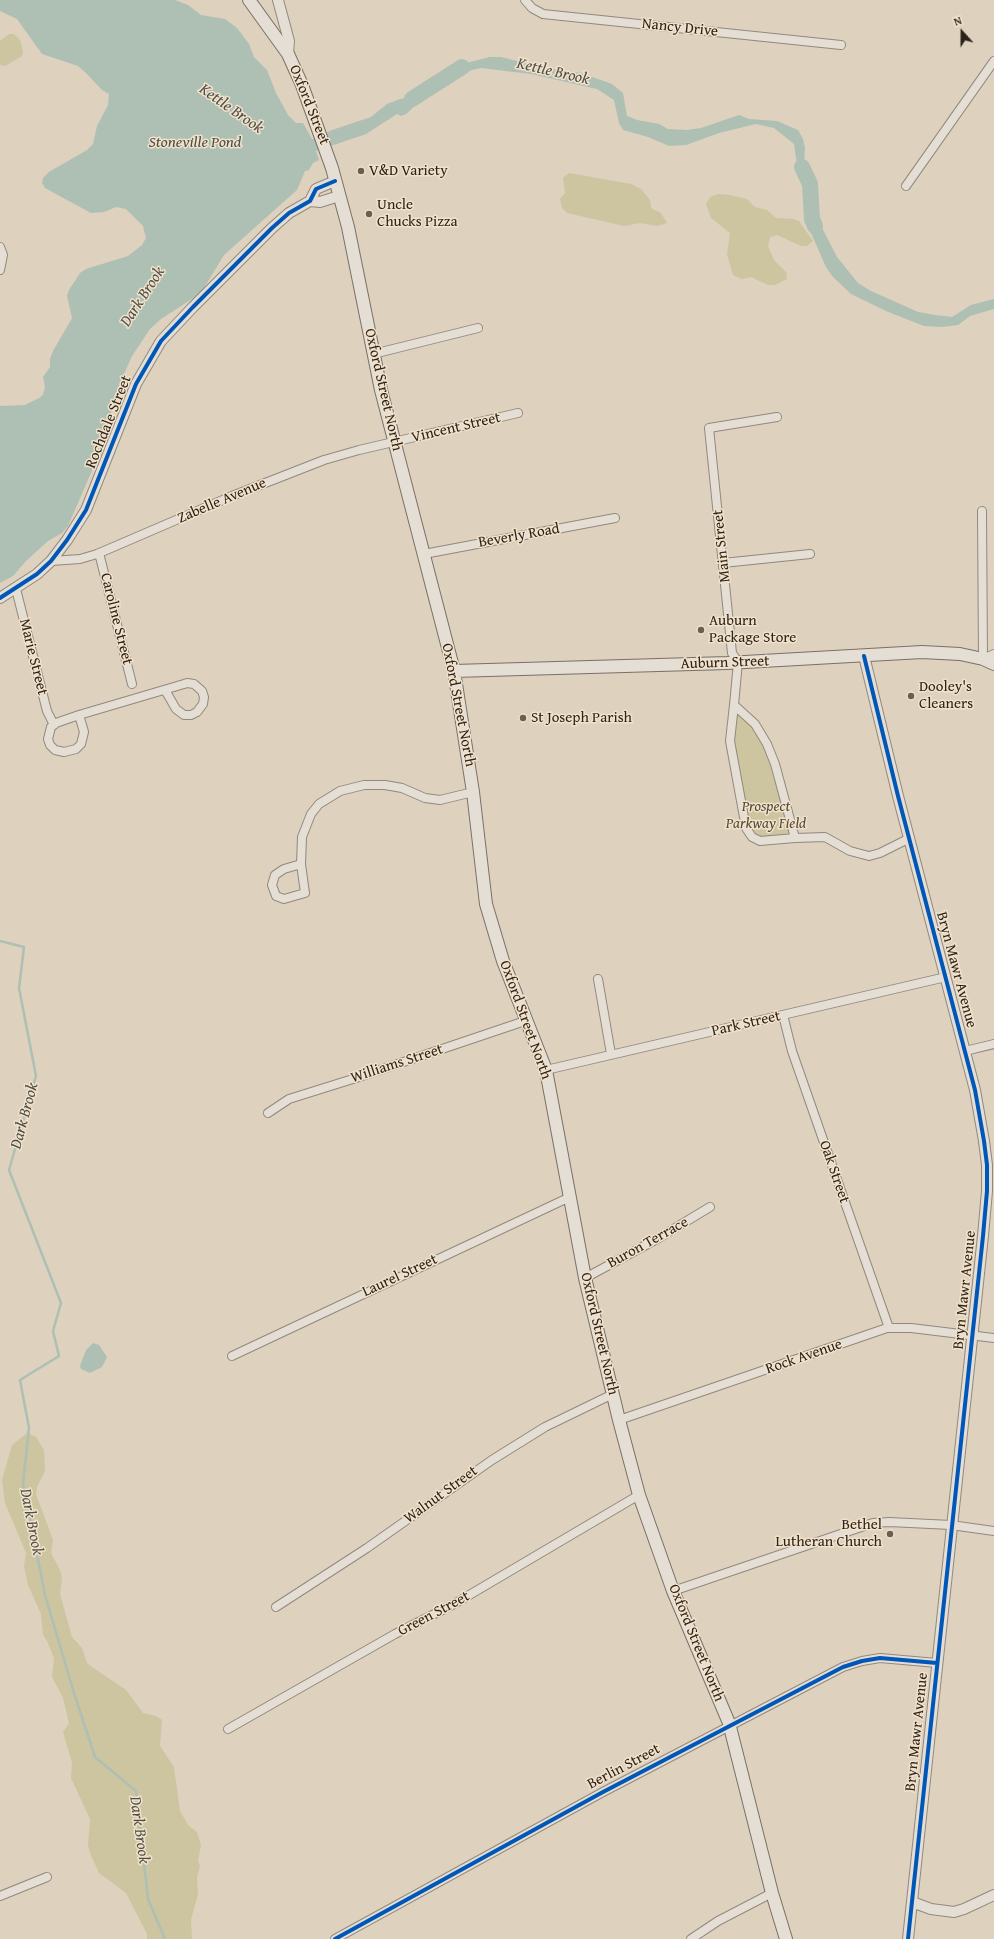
<!DOCTYPE html>
<style>
body{margin:0}
#map{position:relative;width:994px;height:1939px;overflow:hidden;background:#ded1be;font-family:"Gentium Book Plus",serif}
canvas{display:block}
.north{position:absolute;left:942px;top:12px;width:40px;height:40px;-webkit-text-stroke:3px #f2e2cc;paint-order:stroke;rotate:339deg;font-size:11px;font-weight:700;line-height:16px;text-align:center;color:#2c2318}
.north::after{content:'';display:block;margin:auto;width:14px;height:18px;background:#2c2318;clip-path:polygon(50% 0,100% 100%,50% 72%,0 100%)}
</style>
<div id="map">
<canvas width="994" height="1939"></canvas>
<div class="north">N</div>
</div>
<script>
const g = document.querySelector('canvas').getContext('2d');
g.lineJoin = 'round';
function fillPath(path, color) {
  g.fillStyle = color;
  g.fill(path, 'evenodd');
}
function shape(rows) {
  const path = new Path2D();
  for (const r of rows) {
    path.moveTo(r[0], r[1]);
    for (let i = 2; i < r.length; i += 2) path.lineTo(r[i], r[i + 1]);
  }
  return path;
}
function strokePath(path, color, width, dash) {
  g.strokeStyle = color;
  g.lineWidth = width;
  g.lineCap = dash ? 'butt' : 'round';
  g.setLineDash(dash || []);
  g.stroke(path);
}
function write(font, color, halo, rows, align = 'center') {
  g.font = font + ' "Gentium Book Plus",serif';
  g.lineWidth = 3;
  g.setLineDash([]);
  g.textBaseline = 'middle';
  g.strokeStyle = halo;
  g.fillStyle = color;
  for (const [text, x, y, turn = 0] of rows) {
    g.save();
    g.translate(x, y);
    g.rotate((+turn || 0) * Math.PI / 180);
    g.textAlign = isNaN(turn) ? turn : align;
    if (halo) g.strokeText(text, 0, 0);
    g.fillText(text, 0, 0);
    g.restore();
  }
}
const green = shape([
 [9,34,14,34,20,40,23,51,22,56,5,66,0,65,0,41],
 [569,173,631,184,641,189,650,200,651,208,661,213,667,223,657,226,640,223,624,226,567,213,562,208,560,199,565,193,563,178],
 [718,194,730,195,747,199,755,207,767,210,776,218,793,219,799,221,813,241,807,246,801,246,777,235,770,237,768,246,774,260,786,272,787,279,775,285,768,285,751,277,742,279,733,275,727,254,730,233,711,218,706,204,710,197],
 [734,705,767,744,795,838,757,840,749,834,730,738],
 [27,1433,36,1437,44,1450,45,1471,37,1487,36,1494,53,1540,51,1553,60,1570,62,1578,60,1594,72,1637,82,1648,87,1663,92,1667,126,1690,143,1713,156,1716,162,1720,160,1746,174,1767,180,1811,188,1825,197,1832,201,1845,198,1861,200,1866,197,1877,198,1894,191,1920,192,1939,147,1939,147,1934,126,1893,99,1873,90,1853,88,1845,90,1819,71,1778,72,1763,63,1732,69,1723,63,1698,52,1677,54,1658,47,1641,43,1635,41,1614,28,1585,24,1566,26,1553,5,1503,2,1480,12,1445]
]);
const water = shape([
 [0,0,175,0,188,5,201,15,225,19,237,28,249,44,254,57,267,70,276,93,288,115,296,123,303,123,312,139,332,130,371,117,387,104,400,99,411,97,438,83,455,68,470,62,490,57,501,57,544,68,581,73,612,84,623,93,627,116,637,120,659,124,668,129,687,130,701,128,739,115,749,119,777,121,798,130,803,139,805,148,804,167,811,175,817,189,818,220,837,257,858,283,871,291,918,312,935,315,952,317,971,305,994,299,994,309,970,316,958,325,942,327,924,326,886,311,851,294,833,277,826,267,811,233,812,191,797,164,794,144,774,128,756,124,719,133,686,145,669,146,648,137,623,130,619,123,614,100,597,89,531,74,481,68,472,70,454,78,439,89,428,94,406,114,401,116,397,114,366,134,316,151,319,160,313,163,309,170,305,171,297,190,224,255,201,293,161,319,150,329,132,356,119,385,97,459,68,526,62,533,48,541,26,561,13,576,0,583,0,406,25,405,39,398,43,395,45,387,43,377,50,367,50,359,53,351,72,318,67,296,69,290,80,273,86,269,128,256,142,245,146,238,143,226,126,209,116,207,104,212,91,213,45,188,42,183,43,178,49,172,87,150,93,144,97,126,108,105,109,94,102,90,86,73,78,66,42,54,17,19,0,11],
 [93,1343,99,1345,107,1357,102,1367,90,1373,81,1369,80,1366,86,1350]
]);
const stream = shape([
 [0,941,24,947,19,988,36,1076,9,1170,61,1303,53,1331,59,1356,20,1380,29,1428,23,1484,45,1595,73,1690,95,1757,136,1791,148,1899,165,1939]
]);
const river = shape([
 [412,99,462,67],
 [802,167,810,184,812,219,815,226]
]);
const minor = shape([
 [525,0,532,8,543,14,841,45],
 [906,186,994,61],
 [0,247,3,255,0,270],
 [373,354,478,328],
 [982,511,983,659],
 [99,553,132,684],
 [424,554,615,518],
 [51,561,80,559,97,554,232,496,324,460,359,450,518,413],
 [723,563,810,554],
 [16,589,47,711,54,725],
 [983,659,994,654],
 [734,705,730,741,746,828,752,837,760,841,795,838,775,764,767,744,755,724,734,705,738,662,732,653,709,428,777,417],
 [79,715,84,732,81,744,76,749,64,752,55,750,50,745,48,739,51,727,56,723,79,715,184,684,187,683,194,684,202,691,204,697,203,704,197,712,191,715,184,715,176,709,165,690],
 [795,838,825,837,850,851,869,856,880,853,910,838],
 [301,864,305,893,284,899,276,896,272,885,275,875,284,869,301,864,302,837,311,814,319,804,340,791,364,785,385,785,402,788,425,798,440,800,473,792],
 [598,979,611,1054],
 [783,1015,792,1051,889,1328],
 [965,1051,994,1044],
 [546,1070,946,977],
 [268,1113,289,1099,356,1078,528,1020],
 [585,1278,657,1239,710,1207],
 [232,1356,570,1197],
 [619,1420,887,1328,911,1328,994,1338],
 [673,1591,873,1523,889,1522,951,1525,994,1531],
 [276,1607,367,1548,492,1460,545,1427,613,1394],
 [228,1729,395,1634,454,1604,639,1495],
 [0,1896,47,1877],
 [335,1939,603,1792,843,1667,862,1661,880,1658,937,1663],
 [691,1939,718,1921,772,1893]
]);
const tertiary = shape([
 [278,0,289,41,288,54],
 [310,201,320,202,339,196],
 [0,598,37,574,51,561,67,540,86,510,136,384,161,341,193,307,272,228,289,213,310,201,316,189,335,181],
 [864,656,898,796,975,1090,984,1141,987,1165,987,1191,983,1236,908,1939],
 [912,1902,931,1909,954,1912,964,1909,994,1895]
]);
const secondary = shape([
 [249,0,288,54,302,85,332,168,348,227,381,390,454,671,473,792,486,904,503,961,546,1070,585,1278,619,1420,639,1495,673,1591,729,1723,772,1893,786,1939],
 [454,671,727,663,922,652,960,654,983,659,994,664]
]);
const cycleway = shape([
 [0,598,37,574,51,561,67,540,86,510,136,384,161,341,193,307,272,228,289,213,310,201,316,189,335,181],
 [864,656,898,796,975,1090,984,1141,987,1165,987,1191,983,1236,908,1939],
 [335,1939,603,1792,843,1667,862,1661,880,1658,937,1663]
]);
const markers = [
 [361,171,4,"#6a6052"],
 [369,214,4,"#6a6052"],
 [701,630,4,"#6a6052"],
 [911,696,4,"#6a6052"],
 [523,718,4,"#6a6052"],
 [890,1534,4,"#6a6052"]
];
const streetNames = [
 ["Nancy Drive",680,28,6],
 ["Oxford Street",309,105,68],
 ["Oxford Street North",383,390,77],
 ["Rochdale Street",109,422,-68],
 ["Vincent Street",456,428,-13],
 ["Zabelle Avenue",222,501,-23],
 ["Beverly Road",519,536,-10],
 ["Main Street",722,546,-96],
 ["Caroline Street",116,619,76],
 ["Marie Street",33,657,76],
 ["Auburn Street",725,663,-2],
 ["Oxford Street North",458,705,79],
 ["Bryn Mawr Avenue",956,970,75],
 ["Oxford Street North",525,1020,70],
 ["Park Street",746,1024,-13],
 ["Williams Street",397,1064,-18],
 ["Oak Street",834,1172,71],
 ["Buron Terrace",648,1243,-29],
 ["Laurel Street",400,1276,-25],
 ["Bryn Mawr Avenue",965,1290,-84],
 ["Oxford Street North",599,1334,77],
 ["Rock Avenue",804,1357,-19],
 ["Walnut Street",441,1495,-36],
 ["Green Street",434,1614,-28],
 ["Oxford Street North",696,1643,68],
 ["Bryn Mawr Avenue",917,1732,-84],
 ["Berlin Street",624,1767,-28]
];
const poiNames = [
 ["V&D Variety",369,171],
 ["Uncle",377,205],
 ["Chucks Pizza",377,222],
 ["Auburn",709,621],
 ["Package Store",709,638],
 ["Dooley's",919,687],
 ["Cleaners",919,704],
 ["St Joseph Parish",531,718],
 ["Bethel",882,1525,"right"],
 ["Lutheran Church",882,1542,"right"]
];
const parkNames = [
 ["Prospect",766,807],
 ["Parkway Field",766,824]
];
const waterNames = [
 ["Kettle Brook",553,72,13],
 ["Kettle Brook",231,109,35],
 ["Stoneville Pond",195,143],
 ["Dark Brook",143,297,-57],
 ["Dark Brook",25,1116,-75],
 ["Dark Brook",31,1522,79],
 ["Dark Brook",139,1830,82]
];
fillPath(green, '#ccc5a0');
fillPath(water, '#aebfb4');
strokePath(stream, '#aebfb4', 2.5);
strokePath(river, '#aebfb4', 16);
strokePath(minor, '#91897d', 10);
strokePath(tertiary, '#91897d', 12);
strokePath(secondary, '#797166', 14);
strokePath(minor, '#e5ded4', 8);
strokePath(tertiary, '#e5ded4', 10);
strokePath(secondary, '#e5ded4', 12);
strokePath(cycleway, '#0057b8', 4);
for (const [x, y, r, color] of markers) {
  const dot = new Path2D();
  dot.arc(x, y, r, 0, 2 * Math.PI);
  g.fillStyle = color;
  g.fill(dot);
  strokePath(dot, '#f2e2cc', 1.5);
}
write('15px', '#2c2318', '#f2e2cc', streetNames);
write('15px', '#2c2318', '#f2e2cc', poiNames, 'left');
write('italic 15px', '#504934', '#f2e2cc', parkNames);
write('italic 16px', '#4d4f46', '#f2e2cc', waterNames);
</script>
